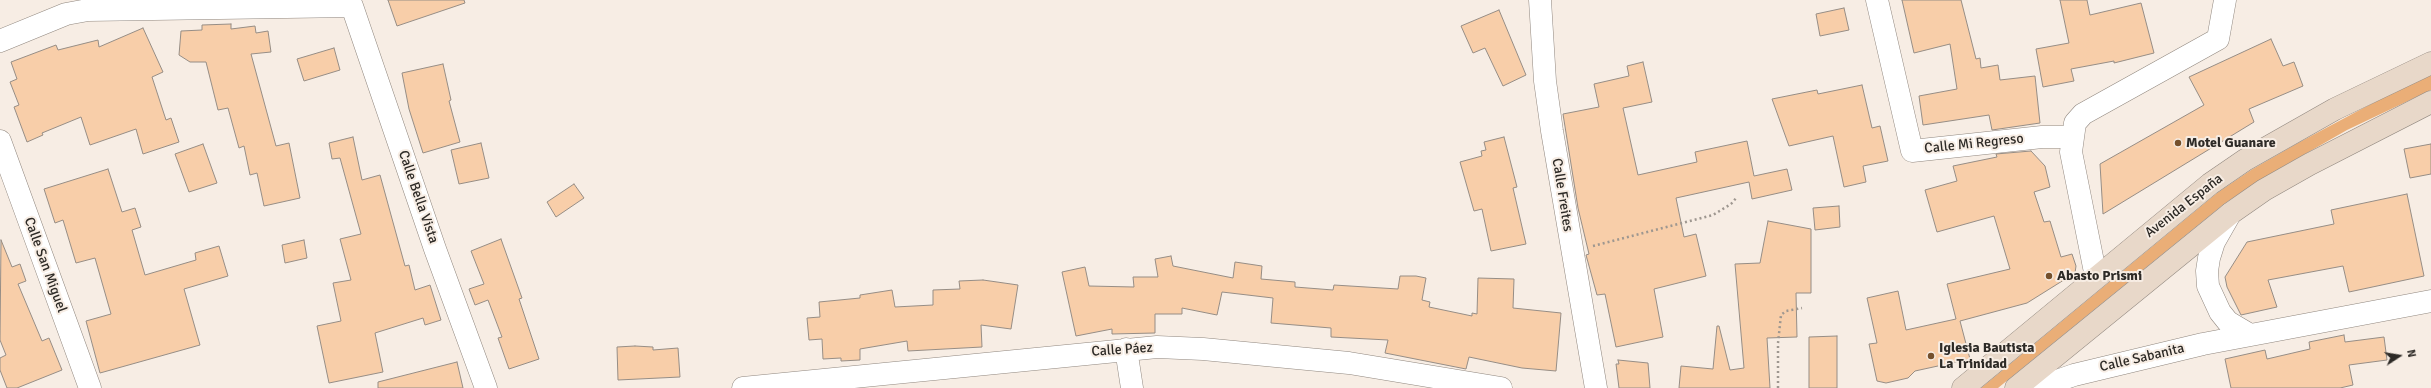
<!DOCTYPE html>
<meta charset="utf-8">
<style>
body{margin:0}
#map{position:relative;width:2431px;height:388px;overflow:hidden;background:#f7ede4;font-family:Signika,sans-serif}
canvas{display:block}
.north{position:absolute;left:2379px;top:336px;width:40px;height:40px;-webkit-text-stroke:3px #f7ede4;paint-order:stroke;rotate:78deg;font-size:11px;font-weight:700;line-height:16px;text-align:center;color:#2d2a26}
.north::after{content:'';display:block;margin:auto;width:14px;height:18px;background:#2d2a26;clip-path:polygon(50% 0,100% 100%,50% 72%,0 100%)}
</style>
<div id="map">
<canvas width="2431" height="388"></canvas>
<div class="north">N</div>
</div>
<script>
const g = document.querySelector('canvas').getContext('2d');
g.lineJoin = 'round';
function fillPath(path, color) {
  g.fillStyle = color;
  g.fill(path, 'evenodd');
}
function shape(rows) {
  const path = new Path2D();
  for (const r of rows) {
    path.moveTo(r[0], r[1]);
    for (let i = 2; i < r.length; i += 2) path.lineTo(r[i], r[i + 1]);
  }
  return path;
}
function strokePath(path, color, width, dash) {
  g.strokeStyle = color;
  g.lineWidth = width;
  g.lineCap = dash ? 'butt' : 'round';
  g.setLineDash(dash || []);
  g.stroke(path);
}
function write(font, color, halo, rows, align = 'center') {
  g.font = font + ' Signika,sans-serif';
  g.lineWidth = 4;
  g.setLineDash([]);
  g.textBaseline = 'middle';
  g.strokeStyle = halo;
  g.fillStyle = color;
  for (const [text, x, y, turn = 0] of rows) {
    g.save();
    g.translate(x, y);
    g.rotate((+turn || 0) * Math.PI / 180);
    g.textAlign = isNaN(turn) ? turn : align;
    if (halo) g.strokeText(text, 0, 0);
    g.fillText(text, 0, 0);
    g.restore();
  }
}
const green = shape([
 [2431,75,2431,90,2347,130,2258,181,2224,204,1998,388,1981,388,2217,193,2251,170,2298,143,2384,97]
]);
const building = shape([
 [388,0,464,0,465,3,397,26,388,0],
 [1902,0,1961,0,1976,59,1980,58,1981,68,1998,65,2000,80,2035,76,2040,123,1992,130,1989,115,1923,125,1919,96,1957,89,1950,44,1914,53,1902,0],
 [2060,0,2087,0,2090,15,2141,3,2154,53,2114,63,2114,61,2071,69,2074,81,2043,87,2036,49,2069,43,2060,0],
 [1844,8,1849,30,1820,36,1816,14,1844,8],
 [1499,10,1526,75,1503,86,1485,48,1473,53,1461,26,1499,10],
 [231,24,231,29,255,26,256,33,268,31,271,52,251,54,276,146,289,143,300,198,264,206,257,173,250,175,244,146,239,148,228,108,218,110,206,62,190,62,179,55,181,31,202,30,202,25,231,24],
 [143,28,163,72,152,77,166,120,171,118,179,142,143,154,136,129,90,145,81,117,42,133,43,135,27,142,14,107,19,105,10,82,17,79,11,62,56,45,58,50,98,40,99,47,143,28],
 [2271,39,2283,66,2294,62,2303,86,2249,109,2254,122,2103,214,2100,164,2204,105,2189,77,2271,39],
 [334,48,340,70,304,81,297,59,334,48],
 [1643,62,1652,102,1623,108,1638,175,1697,162,1695,152,1747,141,1754,176,1787,169,1792,190,1752,199,1749,182,1676,198,1684,237,1696,234,1706,276,1654,289,1663,337,1616,347,1605,294,1597,295,1586,255,1589,254,1578,208,1563,114,1599,107,1594,84,1629,76,1627,66,1643,62],
 [443,64,451,100,449,101,460,142,423,153,409,109,402,73,443,64],
 [1862,85,1872,128,1880,126,1888,161,1863,166,1866,182,1844,187,1833,136,1789,146,1772,99,1817,90,1818,94,1862,85],
 [353,137,362,180,380,175,405,266,409,265,415,290,430,285,441,320,425,325,423,318,375,333,383,372,329,383,317,326,341,321,333,283,351,280,340,239,361,234,340,158,332,159,329,143,353,137],
 [1504,137,1517,187,1513,188,1526,244,1491,251,1482,209,1474,211,1460,162,1482,156,1481,151,1486,150,1484,142,1504,137],
 [481,143,489,178,459,184,451,150,481,143],
 [203,144,217,183,189,192,175,154,203,144],
 [2431,144,2431,174,2410,178,2404,149,2431,144],
 [2031,151,2045,166,2050,187,2034,192,2044,222,2050,221,2061,257,2072,254,2076,266,2075,273,2027,303,1960,321,1970,359,1915,371,1908,378,1886,383,1877,381,1869,344,1877,343,1867,298,1898,291,1906,330,1956,319,1947,284,2010,269,1994,216,1937,232,1925,190,1957,181,1953,166,1997,157,1996,154,2031,151],
 [108,169,122,212,135,208,141,227,132,230,145,275,196,260,195,253,219,246,228,276,184,289,200,345,100,373,86,321,111,314,95,258,76,263,63,220,55,223,44,189,108,169],
 [574,184,584,198,556,217,547,202,574,184],
 [2407,194,2424,276,2349,292,2343,266,2268,280,2277,307,2241,315,2227,287,2225,277,2247,242,2334,224,2331,210,2407,194],
 [1839,206,1840,227,1815,230,1813,208,1839,206],
 [1768,221,1811,229,1811,293,1796,293,1797,337,1767,338,1770,388,1679,388,1681,366,1713,369,1717,326,1719,326,1730,370,1744,368,1735,264,1760,263,1768,221],
 [501,239,522,298,519,299,539,359,509,369,498,338,502,337,488,300,475,305,469,289,484,284,471,251,501,239],
 [1,240,12,267,20,264,26,281,18,284,42,341,49,338,62,370,17,388,7,388,0,370,0,358,6,355,0,340,1,240],
 [304,240,307,258,285,263,282,245,304,240],
 [1171,256,1173,266,1233,278,1235,262,1262,266,1261,279,1295,282,1295,287,1333,290,1334,285,1398,289,1400,276,1416,276,1426,278,1422,300,1430,302,1429,307,1472,316,1472,313,1477,314,1478,278,1514,279,1513,308,1561,313,1556,371,1522,368,1469,357,1466,369,1385,353,1388,340,1331,337,1331,328,1271,323,1273,298,1222,292,1217,315,1182,308,1182,314,1155,314,1155,333,1112,334,1112,329,1076,336,1062,272,1085,267,1089,286,1134,287,1133,277,1158,277,1155,259,1171,256],
 [983,280,1018,285,1011,329,981,325,982,347,908,351,907,341,860,349,860,360,841,361,841,358,823,359,822,339,809,340,807,318,820,317,819,302,860,298,860,295,892,290,895,307,933,305,933,290,960,289,959,281,983,280],
 [2344,335,2345,342,2384,337,2387,360,2349,365,2353,385,2340,388,2231,388,2225,359,2265,350,2267,359,2310,349,2309,342,2344,335],
 [1837,336,1837,388,1809,388,1809,337,1837,336],
 [635,346,653,347,653,350,678,348,680,377,618,380,617,347,635,346],
 [1618,360,1648,363,1650,388,1619,388,1616,364,1619,364,1618,360],
 [457,362,463,388,378,388,378,382,457,362]
]);
const path = shape([
 [1593,246,1713,215,1731,204,1737,197],
 [1778,388,1778,343,1781,315,1786,311,1802,308]
]);
const street = shape([
 [1540,0,1545,81,1552,131,1596,388],
 [1877,0,1912,151,2042,137,2071,137],
 [0,41,66,14,88,10,352,6,435,249,486,388],
 [0,141,90,388],
 [2230,214,2214,242,2209,258,2207,271,2208,286,2220,312,2228,322,2250,335],
 [2096,277,2071,152,2075,123,2083,114,2218,39,2225,0],
 [1126,349,1132,388],
 [743,388,1157,347,1203,349,1349,363,1501,388],
 [2037,388,2074,375,2203,344,2431,301]
]);
const secondary = shape([
 [1963,388,2210,184,2245,160,2335,109,2431,63],
 [2016,388,2231,213,2264,190,2310,164,2431,102]
]);
const markers = [
 [2178,143,4,"#75502c"],
 [2049,276,4,"#75502c"],
 [1931,356,4,"#75502c"]
];
const poiNames = [
 ["Motel Guanare",2186,143],
 ["Abasto Prismi",2057,276],
 ["Iglesia Bautista",1939,348],
 ["La Trinidad",1939,364]
];
const streetNames = [
 ["Calle Mi Regreso",1974,144,-6],
 ["Calle Freites",1562,195,81],
 ["Calle Bella Vista",418,197,71],
 ["Avenida España",2184,206,-38],
 ["Calle San Miguel",45,265,70],
 ["Calle Páez",1122,350,-4],
 ["Calle Sabanita",2142,358,-13]
];
fillPath(green, '#eaae77');
fillPath(building, '#f8cea9');
strokePath(building, '#968d85', 1);
strokePath(street, '#90877f', 23);
strokePath(secondary, '#90877f', 23);
strokePath(path, '#9e9790', 2.5, [2, 3]);
strokePath(street, '#fff', 22);
strokePath(secondary, '#e8d8c9', 22);
for (const [x, y, r, color] of markers) {
  const dot = new Path2D();
  dot.arc(x, y, r, 0, 2 * Math.PI);
  g.fillStyle = color;
  g.fill(dot);
  strokePath(dot, '#f7ede4', 1.5);
}
write('bold 14px', '#2d2a26', '#f7ede4', poiNames, 'left');
write('14px', '#2d2a26', '#f7ede4', streetNames);
</script>
